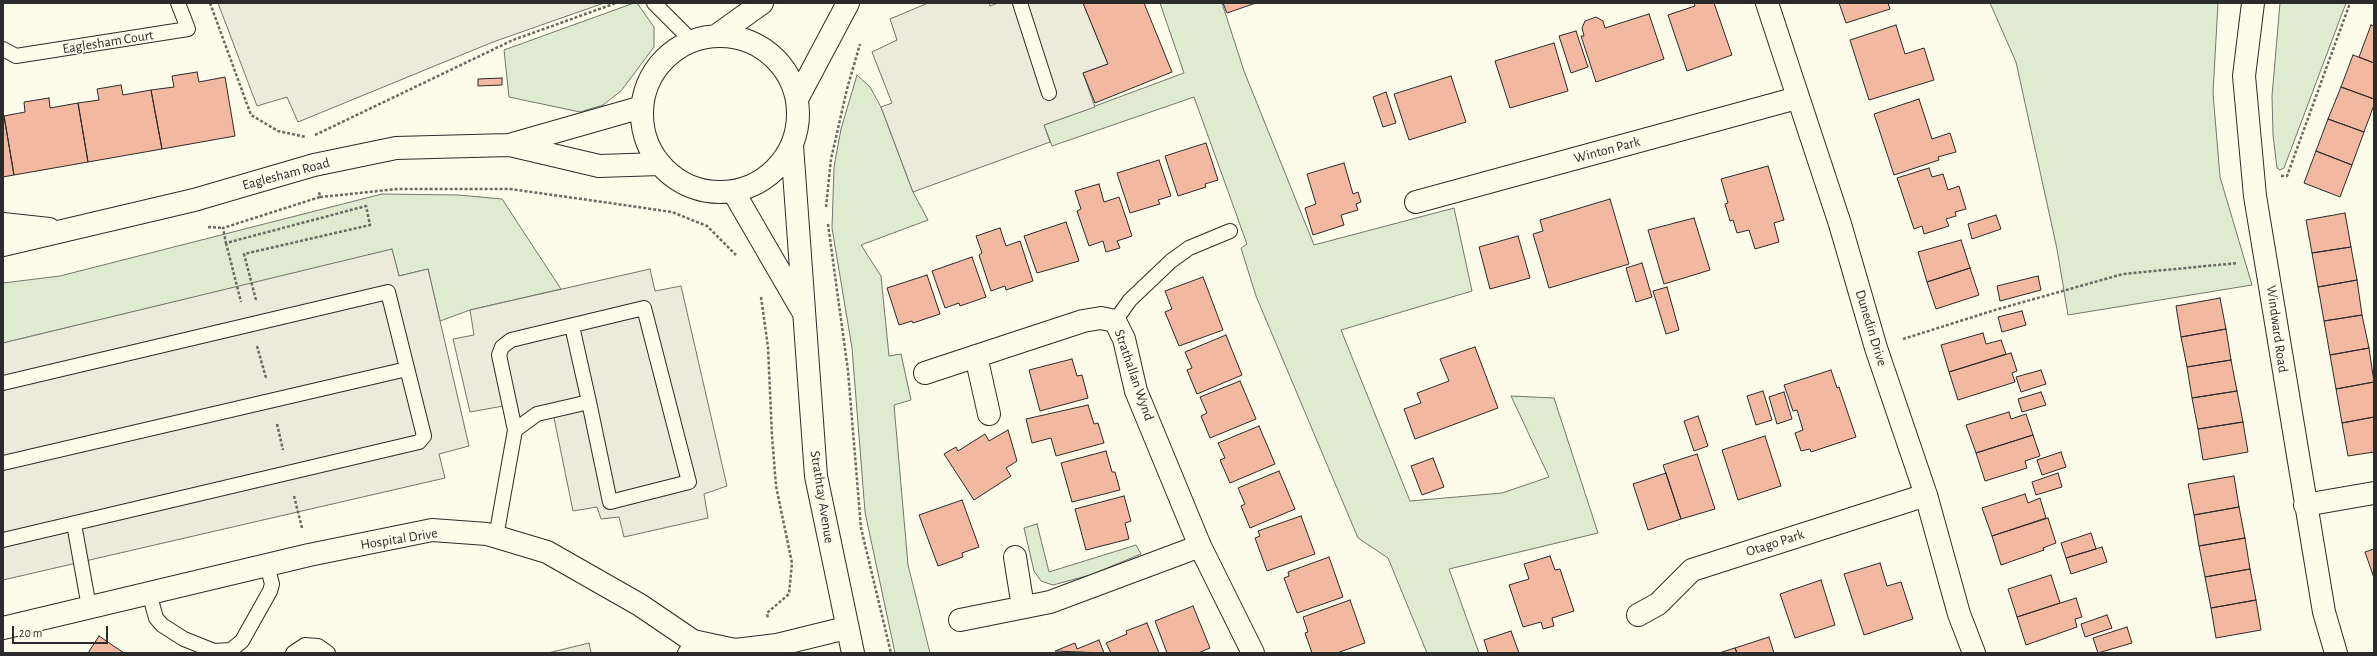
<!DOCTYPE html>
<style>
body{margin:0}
#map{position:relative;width:2377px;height:656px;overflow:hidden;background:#fdfbea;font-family:"Alegreya Sans",sans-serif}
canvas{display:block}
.frame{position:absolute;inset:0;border:4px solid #2b2b2b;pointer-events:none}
.scale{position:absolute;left:12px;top:626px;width:96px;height:18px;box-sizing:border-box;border:2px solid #2b2b2b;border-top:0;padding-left:5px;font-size:12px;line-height:14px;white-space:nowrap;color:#2b2b2b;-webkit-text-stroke:3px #fdfbea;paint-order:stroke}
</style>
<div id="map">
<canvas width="2377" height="656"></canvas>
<div class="frame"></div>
<div class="scale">20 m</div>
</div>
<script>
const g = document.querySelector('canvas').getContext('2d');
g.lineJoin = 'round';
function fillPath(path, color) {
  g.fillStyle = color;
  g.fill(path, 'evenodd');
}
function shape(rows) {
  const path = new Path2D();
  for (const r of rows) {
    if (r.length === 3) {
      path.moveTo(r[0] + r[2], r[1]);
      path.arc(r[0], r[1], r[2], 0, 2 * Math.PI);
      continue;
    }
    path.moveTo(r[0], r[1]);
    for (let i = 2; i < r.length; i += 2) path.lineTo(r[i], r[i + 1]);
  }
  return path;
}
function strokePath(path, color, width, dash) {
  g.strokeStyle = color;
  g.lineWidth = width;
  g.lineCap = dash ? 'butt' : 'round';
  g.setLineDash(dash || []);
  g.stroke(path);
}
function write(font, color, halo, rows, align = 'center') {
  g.font = font + ' "Alegreya Sans",sans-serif';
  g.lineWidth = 3;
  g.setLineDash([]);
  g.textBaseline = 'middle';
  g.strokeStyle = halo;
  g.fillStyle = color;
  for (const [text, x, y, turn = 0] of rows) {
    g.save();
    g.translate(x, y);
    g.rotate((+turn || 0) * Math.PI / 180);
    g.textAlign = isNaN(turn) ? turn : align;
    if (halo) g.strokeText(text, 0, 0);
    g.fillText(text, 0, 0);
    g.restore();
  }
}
const green = shape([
 [634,3,637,3,654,27,654,47,621,91,603,105,580,112,509,97,504,50,634,3],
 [1160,3,1222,3,1244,71,1314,245,1454,208,1472,291,1341,330,1410,501,1502,493,1549,477,1511,396,1554,398,1598,533,1449,569,1479,653,1427,653,1388,558,1358,538,1256,296,1241,248,1247,244,1194,97,1052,146,1044,125,1184,73,1160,3],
 [1990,3,2218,3,2213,93,2220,177,2252,285,2068,315,2057,249,2016,62,1990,3],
 [2280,3,2346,3,2284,168,2280,170,2277,168,2273,135,2272,96,2280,3],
 [857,75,870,87,881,107,913,192,928,220,861,245,881,276,889,356,901,354,911,400,894,405,908,565,930,653,895,653,865,512,852,348,832,228,834,167,841,129,857,75],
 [382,194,458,195,502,199,561,289,470,310,440,321,428,269,399,276,392,250,3,343,3,283,60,276,382,194],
 [1037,524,1049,572,1136,545,1141,554,1090,575,1053,585,1041,581,1034,571,1024,528,1037,524]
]);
const parking = shape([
 [218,3,604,3,493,42,298,122,287,97,257,106,218,3],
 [928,3,989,3,990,6,998,3,1083,3,1108,64,1083,73,1095,107,1044,125,1050,142,913,192,881,107,892,103,872,52,897,40,890,19,928,3],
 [392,249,399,276,428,269,469,446,439,454,445,478,3,580,3,343,392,249],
 [650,269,655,291,681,286,727,486,704,494,708,518,624,537,619,517,601,519,597,507,573,511,553,413,514,421,509,405,470,412,453,339,474,335,470,310,650,269],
 [589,643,591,653,548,653,589,643]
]);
const building = shape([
 [1083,3,1144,3,1172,72,1095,103,1083,73,1108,64,1083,3],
 [1223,3,1256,3,1227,13,1223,3],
 [1694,3,1714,3,1732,55,1687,71,1668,15,1695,6,1694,3],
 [1839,3,1888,3,1890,9,1846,23,1839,3],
 [1649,14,1664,59,1596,82,1581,36,1584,36,1582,28,1585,21,1596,17,1603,21,1605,28,1649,14],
 [1896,25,1905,54,1924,48,1934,80,1869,100,1850,40,1896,25],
 [2371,25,2374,26,2374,63,2359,57,2371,25],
 [1576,31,1588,67,1571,73,1559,36,1576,31],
 [1554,43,1568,91,1510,108,1495,61,1554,43],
 [2353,55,2374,63,2374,99,2341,87,2353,55],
 [197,72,199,82,225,77,235,136,162,149,151,90,174,87,172,76,197,72],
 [1451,76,1466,122,1409,140,1394,94,1451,76],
 [502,78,502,85,478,86,478,79,502,78],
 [121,85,123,95,151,90,162,149,88,162,78,103,99,100,97,89,121,85],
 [2341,87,2374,99,2374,105,2364,132,2328,119,2341,87],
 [1386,92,1396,123,1383,127,1373,97,1386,92],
 [49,98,50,108,78,103,88,162,14,175,4,116,25,112,24,102,49,98],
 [1919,99,1932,139,1950,133,1956,152,1938,157,1939,160,1894,175,1874,114,1919,99],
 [4,116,14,175,3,177,3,116,4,116],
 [2328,119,2364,132,2352,165,2316,151,2328,119],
 [1206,143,1218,180,1205,184,1206,187,1178,196,1165,156,1206,143],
 [2316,151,2352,165,2340,197,2304,183,2316,151],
 [1159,160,1171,196,1158,200,1160,204,1130,213,1117,173,1159,160],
 [1344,163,1353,194,1358,192,1361,202,1356,204,1358,210,1341,215,1344,225,1313,235,1305,208,1316,204,1307,174,1344,163],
 [1768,166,1784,220,1774,223,1779,242,1755,249,1749,230,1737,233,1733,220,1730,221,1725,204,1728,203,1721,179,1768,166],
 [1929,168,1932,177,1943,174,1948,190,1959,186,1966,209,1955,212,1956,216,1946,219,1949,226,1924,234,1922,226,1914,229,1897,178,1929,168],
 [1099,184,1104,202,1119,197,1132,236,1117,241,1120,248,1106,252,1103,241,1089,246,1077,211,1081,209,1075,191,1099,184],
 [1610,199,1629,264,1549,288,1533,234,1543,231,1540,220,1610,199],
 [2345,213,2351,247,2312,253,2306,220,2345,213],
 [1996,215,2001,229,1972,239,1968,224,1996,215],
 [1694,218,1710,270,1664,284,1648,230,1694,218],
 [1066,222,1079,261,1037,273,1024,236,1066,222],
 [1000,228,1006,246,1020,241,1033,281,1006,290,1005,286,991,291,979,255,982,253,976,236,1000,228],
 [1518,236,1530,278,1490,289,1479,247,1518,236],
 [1961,240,1970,268,1927,282,1918,252,1961,240],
 [2351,247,2357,280,2318,287,2312,253,2351,247],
 [972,257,986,297,960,306,959,303,945,308,932,271,972,257],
 [1642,263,1652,297,1636,302,1626,268,1642,263],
 [1970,268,1979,295,1936,309,1927,282,1970,268],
 [927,275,940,314,913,323,912,321,899,325,887,288,927,275],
 [2038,276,2041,290,2000,301,1997,286,2038,276],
 [1203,277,1223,330,1179,346,1165,312,1172,309,1165,291,1203,277],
 [2357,280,2362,315,2324,321,2318,287,2357,280],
 [1667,287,1679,330,1666,334,1653,291,1667,287],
 [2220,298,2226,329,2181,337,2176,306,2220,298],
 [2022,311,2026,325,2002,332,1998,317,2022,311],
 [2362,315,2369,348,2330,355,2324,321,2362,315],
 [2226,329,2231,360,2187,367,2181,337,2226,329],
 [1983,333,1986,344,2001,340,2006,354,1949,372,1941,345,1983,333],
 [1226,335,1242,375,1197,394,1187,370,1192,368,1185,352,1226,335],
 [1475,347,1498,408,1415,439,1404,409,1421,403,1417,393,1449,381,1440,359,1475,347],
 [2369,348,2374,382,2336,389,2330,355,2369,348],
 [2011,353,2017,371,2012,373,2015,382,1958,400,1949,372,2011,353],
 [1072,359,1077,376,1082,375,1088,398,1040,411,1029,370,1072,359],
 [2231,360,2237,391,2192,398,2187,367,2231,360],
 [1831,370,1837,388,1839,387,1856,437,1811,452,1810,449,1801,451,1795,433,1803,430,1797,410,1793,411,1784,385,1831,370],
 [2041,370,2046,384,2021,392,2016,377,2041,370],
 [1240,381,1256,419,1210,438,1201,416,1207,413,1200,397,1240,381],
 [2374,382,2374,417,2342,423,2336,389,2374,382],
 [1763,391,1772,420,1756,425,1747,396,1763,391],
 [2237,391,2243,422,2198,429,2192,398,2237,391],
 [1784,392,1792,419,1777,424,1769,397,1784,392],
 [2041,392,2046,405,2022,412,2018,399,2041,392],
 [1088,405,1094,424,1098,423,1104,443,1056,456,1051,438,1032,443,1026,419,1088,405],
 [2009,412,2011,419,2026,414,2033,435,1976,453,1966,425,2009,412],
 [1698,416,1708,446,1694,451,1684,421,1698,416],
 [2374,417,2374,452,2348,456,2342,423,2374,417],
 [2243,422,2248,452,2203,460,2198,429,2243,422],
 [1259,426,1275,464,1230,483,1220,460,1225,458,1218,443,1259,426],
 [1008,430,1017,461,1006,468,1011,476,974,500,944,454,956,447,958,451,985,434,989,441,1008,430],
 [2033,435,2040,456,2025,461,2027,468,1985,481,1976,453,2033,435],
 [1765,436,1781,486,1738,500,1722,450,1765,436],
 [1106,451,1112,472,1115,472,1120,490,1072,502,1061,463,1106,451],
 [2061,452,2066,467,2042,475,2037,460,2061,452],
 [1697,454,1715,509,1681,519,1663,465,1697,454],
 [1433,458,1444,487,1422,495,1411,466,1433,458],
 [1279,471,1295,509,1250,528,1241,506,1245,504,1238,488,1279,471],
 [1666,473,1681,519,1648,530,1633,484,1666,473],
 [2058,473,2062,487,2036,495,2032,482,2058,473],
 [2234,476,2239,507,2194,515,2188,484,2234,476],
 [2025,494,2028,503,2040,498,2046,518,1992,536,1982,508,2025,494],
 [1124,496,1131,521,1125,523,1129,539,1086,550,1075,509,1124,496],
 [962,500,979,547,962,553,963,557,938,566,919,515,962,500],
 [2239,507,2245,538,2199,546,2194,515,2239,507],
 [1301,516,1315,554,1267,571,1255,538,1260,536,1258,531,1301,516],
 [2048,518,2056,543,2043,548,2044,550,2001,565,1992,536,2048,518],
 [2091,533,2096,549,2066,558,2061,543,2091,533],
 [2245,538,2250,569,2205,577,2199,546,2245,538],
 [2102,547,2107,562,2071,574,2066,558,2102,547],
 [2374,549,2374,578,2365,552,2374,549],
 [1550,556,1555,570,1560,569,1574,611,1552,618,1554,626,1543,629,1541,622,1523,627,1509,585,1529,579,1524,564,1550,556],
 [1329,557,1343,597,1297,613,1284,578,1289,576,1288,572,1329,557],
 [1880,563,1887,586,1901,582,1913,619,1864,635,1844,574,1880,563],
 [2250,569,2256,600,2211,608,2205,577,2250,569],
 [2051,575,2060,603,2017,617,2008,589,2051,575],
 [1821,580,1835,625,1795,638,1780,594,1821,580],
 [2076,598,2082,617,2075,619,2077,627,2026,645,2017,617,2076,598],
 [1350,600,1365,643,1337,653,1312,653,1305,633,1308,632,1303,617,1350,600],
 [2256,600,2261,630,2216,638,2211,608,2256,600],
 [1193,606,1210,648,1198,653,1167,653,1155,621,1193,606],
 [2107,615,2112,628,2085,637,2081,624,2107,615],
 [1147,623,1159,653,1111,653,1106,643,1127,634,1126,631,1147,623],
 [2127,627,2132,643,2098,653,2093,638,2127,627],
 [1511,631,1519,653,1488,653,1484,640,1511,631],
 [99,636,124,653,88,653,99,636],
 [1769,637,1774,653,1737,653,1735,648,1769,637],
 [1099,640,1104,653,1055,651,1075,643,1077,649,1099,640],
 [1735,648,1737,653,1719,653,1735,648]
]);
const path = shape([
 [210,3,251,115,278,131,306,137],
 [315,135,513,40,616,3],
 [2281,176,2287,176,2350,3],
 [320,197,398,189,510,189,610,203,672,212,707,226,736,255],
 [826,207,831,159,847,89,860,44],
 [828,224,848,371,861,528,891,653],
 [208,227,223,228],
 [226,243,241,302],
 [761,297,768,347,772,436,776,486,792,563,789,594,767,613,768,619],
 [256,300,244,254,370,225,366,206,226,243,223,228,320,197,319,192],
 [1903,339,1995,310,2123,274,2238,263],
 [257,346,266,378],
 [277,424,283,450],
 [294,496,302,528]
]);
const lane = shape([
 [654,3,692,41],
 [1020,3,1049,93],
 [3,49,16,56,188,29,178,3],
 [1115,321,1130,300,1171,261,1189,248,1230,231],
 [572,326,589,402,610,502,689,482,644,308,511,340,502,347,499,355,515,430,537,414,589,402],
 [3,383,388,292,424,436,419,442,3,540],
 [3,463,407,369],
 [74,524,89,607],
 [496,537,515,430],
 [149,593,156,618,162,625,184,639,214,651,231,650,242,641,270,591,272,584,267,565],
 [293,653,305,645,318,646,328,653],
 [685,653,693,641]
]);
const street = shape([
 [1767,3,1840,224,1876,348,1926,495,1959,614,1974,653],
 [2253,3,2244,76,2255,196,2324,612,2336,653],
 [1416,202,1797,98],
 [976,356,989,414],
 [925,373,1083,321,1101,318,1115,321,1124,339,1136,391,1200,546,1253,653],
 [2305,505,2374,493],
 [1015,557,1023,607],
 [1638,615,1658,604,1692,570,1926,495],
 [960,620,1050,602,1200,546],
 [3,628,309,555,432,530,487,534,547,552,640,605,693,641,735,650,777,645,846,628]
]);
const secondary = shape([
 [716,36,762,3],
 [720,114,78],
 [797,99,848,3],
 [510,145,599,166,660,164],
 [792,145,816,476,853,653],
 [733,191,802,310],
 [3,224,49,229],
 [3,245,194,200,314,165,396,148,509,145,642,107]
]);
const streetNames = [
 ["Eaglesham Court",108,42,-9],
 ["Winton Park",1607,150,-15],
 ["Eaglesham Road",286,174,-15],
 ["Dunedin Drive",1871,328,73],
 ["Windward Road",2277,329,82],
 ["Strathallan Wynd",1134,375,71],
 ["Strathtay Avenue",822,497,81],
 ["Hospital Drive",399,539,-9],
 ["Otago Park",1775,543,-18]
];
fillPath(green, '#deebd1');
strokePath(green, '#74746e', 1);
fillPath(parking, '#eceadb');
strokePath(parking, '#74746e', 1);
fillPath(building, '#f2b8a0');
strokePath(building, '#2b2b2b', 1);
strokePath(lane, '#2b2b2b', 16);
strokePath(street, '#2b2b2b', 24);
strokePath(secondary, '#2b2b2b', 24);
strokePath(path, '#6a6964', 2.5, [3, 2]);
strokePath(lane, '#fdfbea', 14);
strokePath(street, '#fdfbea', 22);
strokePath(secondary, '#fdfbea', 22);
write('14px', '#2b2b2b', '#fdfbea', streetNames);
</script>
